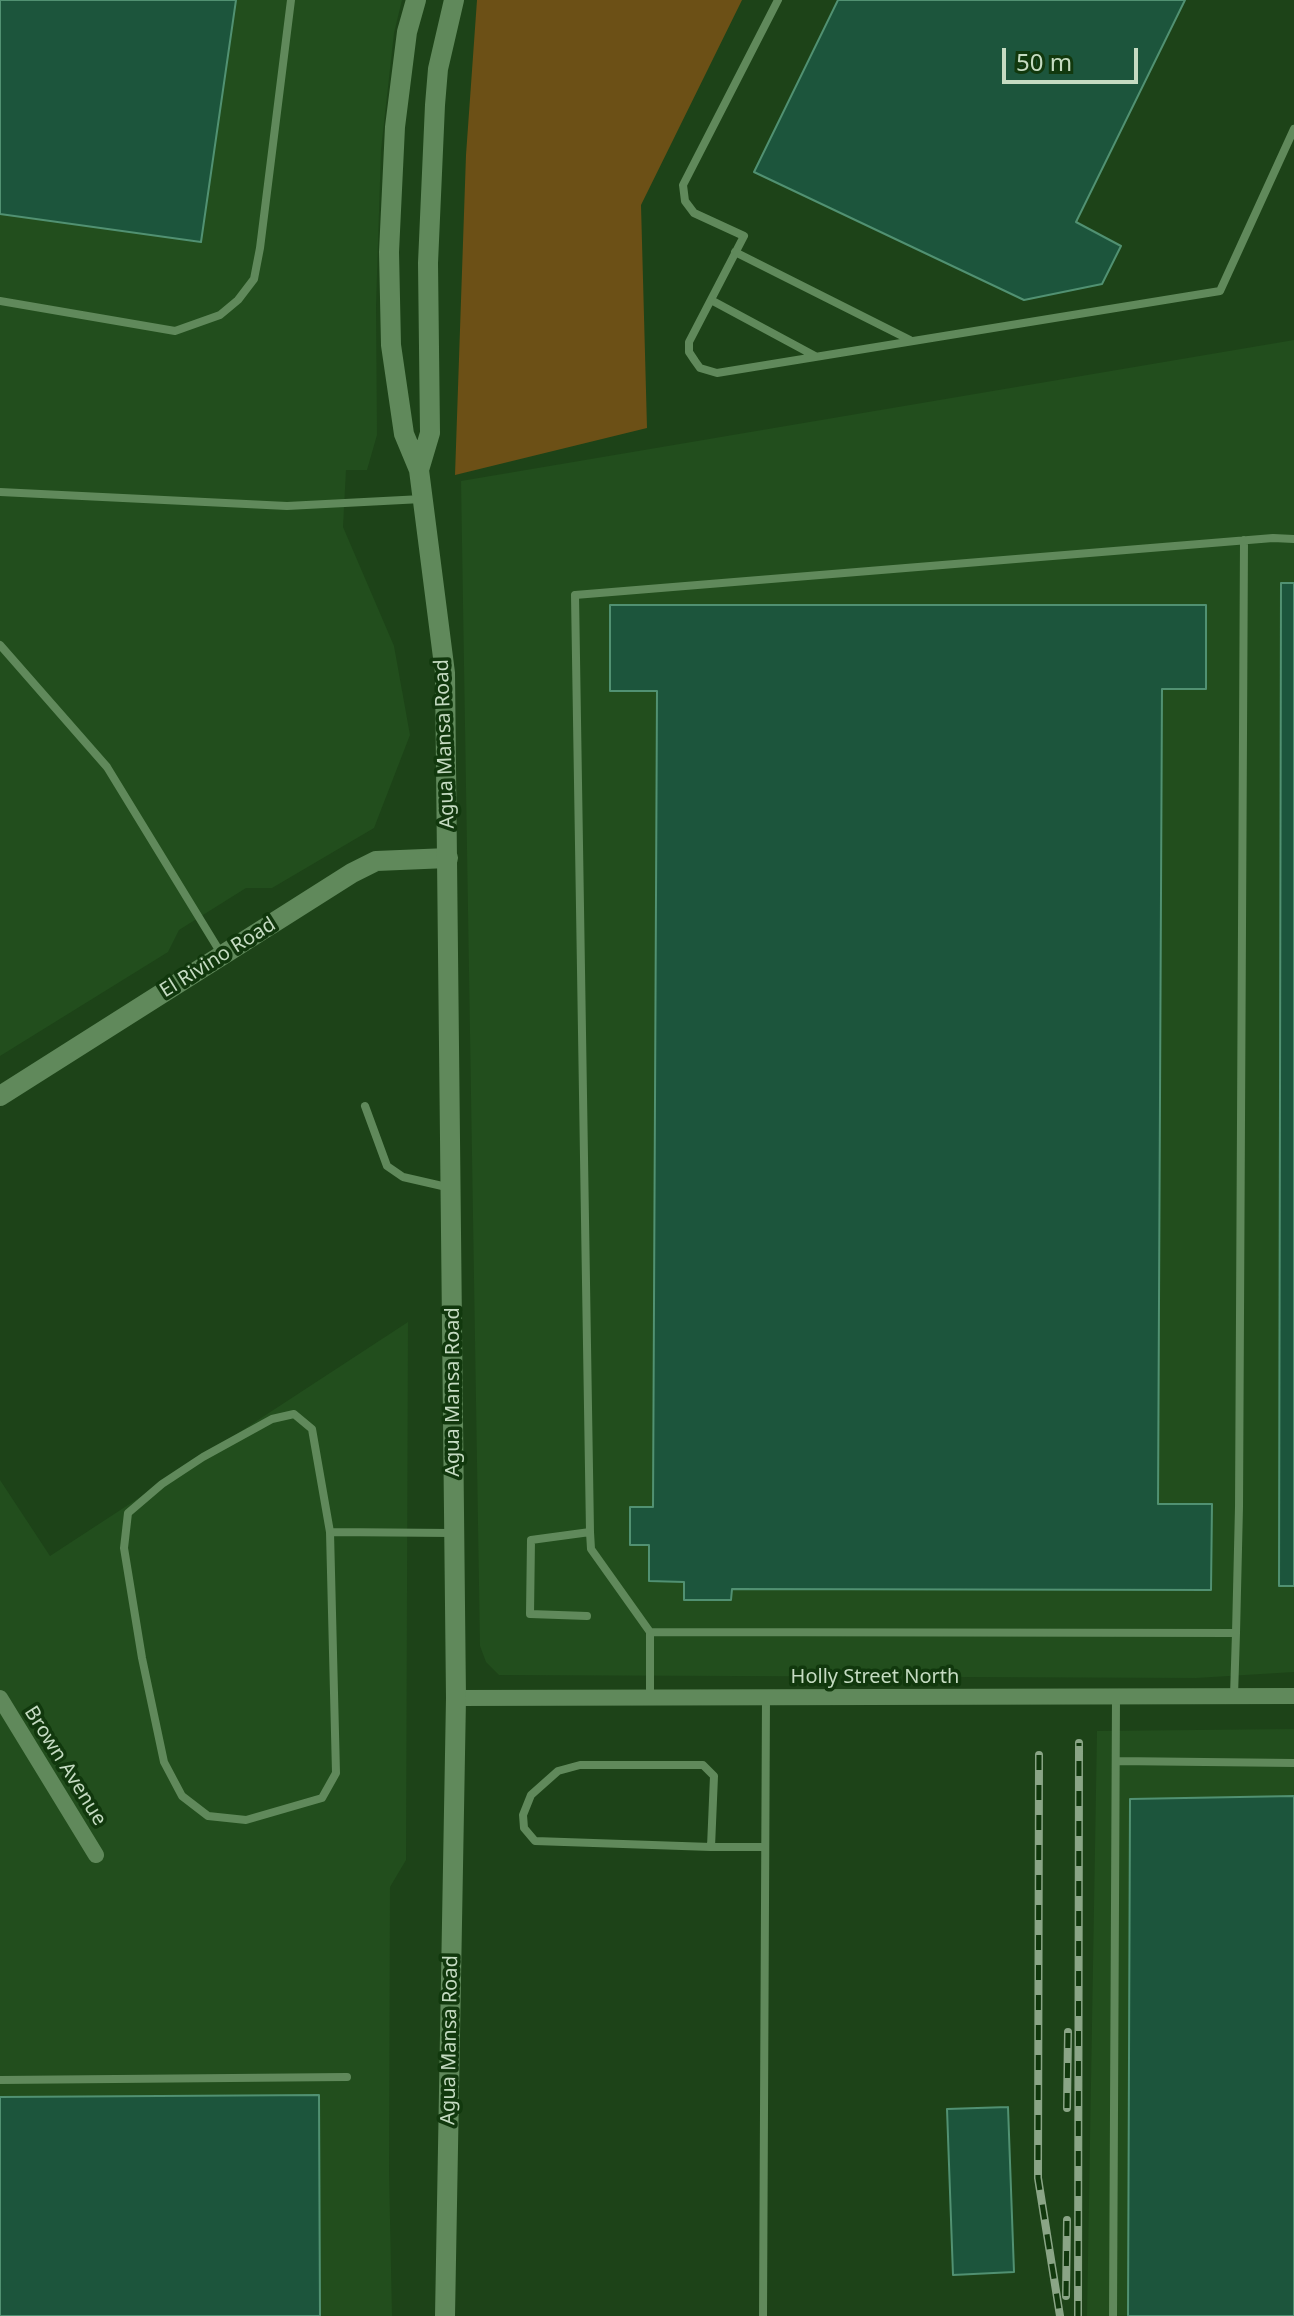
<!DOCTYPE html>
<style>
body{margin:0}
#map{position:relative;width:1294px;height:2316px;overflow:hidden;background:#1d4318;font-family:"Noto Sans",sans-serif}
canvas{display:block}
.scale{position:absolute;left:1002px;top:48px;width:136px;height:36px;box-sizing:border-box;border:4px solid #c5dbc2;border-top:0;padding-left:10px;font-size:24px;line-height:28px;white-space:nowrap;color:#c5dbc2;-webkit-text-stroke:6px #11380d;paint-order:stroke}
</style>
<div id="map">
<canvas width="1294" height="2316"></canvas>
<div class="scale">50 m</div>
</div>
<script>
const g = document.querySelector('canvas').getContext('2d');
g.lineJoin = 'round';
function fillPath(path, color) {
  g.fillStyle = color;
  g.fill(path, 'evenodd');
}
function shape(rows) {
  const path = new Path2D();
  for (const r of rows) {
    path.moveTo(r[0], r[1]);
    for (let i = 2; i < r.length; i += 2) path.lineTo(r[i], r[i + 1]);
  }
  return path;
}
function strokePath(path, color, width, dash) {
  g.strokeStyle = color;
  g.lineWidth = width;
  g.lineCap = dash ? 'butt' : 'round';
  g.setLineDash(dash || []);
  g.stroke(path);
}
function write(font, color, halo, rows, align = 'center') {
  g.font = font + ' "Noto Sans",sans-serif';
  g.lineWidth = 7;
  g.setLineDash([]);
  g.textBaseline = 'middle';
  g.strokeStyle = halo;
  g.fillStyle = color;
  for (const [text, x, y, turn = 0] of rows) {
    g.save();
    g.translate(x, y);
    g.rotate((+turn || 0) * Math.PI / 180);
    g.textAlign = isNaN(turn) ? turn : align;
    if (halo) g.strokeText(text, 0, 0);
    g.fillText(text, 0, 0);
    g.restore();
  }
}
const built = shape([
 [0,0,402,0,394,33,381,150,376,306,377,435,367,470,346,470,343,527,394,646,410,735,374,828,272,888,246,888,179,930,168,952,0,1056],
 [1294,340,1294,1672,1196,1678,499,1675,486,1662,480,1646,461,481],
 [408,1322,406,1860,390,1887,389,2171,392,2316,0,2316,0,1480,50,1556],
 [1294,1729,1294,2316,1087,2316,1097,1731]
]);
const green = shape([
 [477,0,742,0,641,205,647,428,455,475,466,155]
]);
const building = shape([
 [0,0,236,0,201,242,0,214,0,0],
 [838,0,1185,0,1076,222,1121,246,1102,284,1024,300,754,172,838,0],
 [1281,583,1294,583,1294,1586,1279,1586,1281,583],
 [610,605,1206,605,1206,689,1162,689,1158,1504,1212,1504,1211,1590,732,1589,731,1600,684,1600,684,1582,649,1581,649,1545,630,1545,630,1507,653,1507,657,691,610,691,610,605],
 [1294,1796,1294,2316,1128,2316,1130,1799,1294,1796],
 [319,2095,320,2316,0,2316,0,2097,319,2095],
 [1008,2107,1014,2272,953,2275,947,2109,1008,2107]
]);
const service = shape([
 [778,0,683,185,685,201,694,213,744,236,689,342,689,352,695,361,700,368,717,373,1220,291,1294,129],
 [735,252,910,340],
 [711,300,815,356],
 [0,301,175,331,220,315,238,300,254,279,260,248,291,0],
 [0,492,287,506,422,499],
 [0,645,107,767,222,955],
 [365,1106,387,1166,403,1177,451,1188],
 [330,1532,336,1773,322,1798,246,1820,208,1816,182,1796,164,1762,142,1658,124,1548,128,1513,162,1484,203,1457,272,1419,294,1414,312,1429,330,1532,452,1533],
 [587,1616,530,1614,531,1540,590,1532],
 [650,1632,1236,1633,1234,1696],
 [1236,1633,1239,1507,1244,540],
 [650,1698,650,1632,591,1549,590,1532,575,595,1273,538,1294,539],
 [1116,1761,1294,1763],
 [711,1847,714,1776,703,1765,580,1765,558,1771,531,1795,523,1815,524,1828,535,1841,711,1847,765,1847],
 [0,2080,347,2077],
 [763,2316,766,1697],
 [1113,2316,1116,1697]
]);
const minor = shape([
 [0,1698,96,1855],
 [456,1698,1294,1696]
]);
const tertiary = shape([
 [0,1096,352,873,376,861,448,858]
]);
const secondary = shape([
 [416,0,407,32,395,127,389,252,391,345,404,434,419,470,445,673,456,1698,445,2316],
 [419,470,430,433,428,263,435,105,438,69,454,0]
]);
const rail = shape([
 [1039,1755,1038,2178,1060,2316],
 [1067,2108,1068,2032],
 [1066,2296,1067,2220],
 [1078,2316,1079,1743]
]);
const streetNames = [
 ["Agua Mansa Road",445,744,-92],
 ["El Rivino Road",218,958,-32],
 ["Agua Mansa Road",453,1392,-90],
 ["Holly Street North",875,1677],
 ["Brown Avenue",65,1766,58],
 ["Agua Mansa Road",450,2040,-89]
];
fillPath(built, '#224e1d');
fillPath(green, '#6c5016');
fillPath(building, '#1c553c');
strokePath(building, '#519172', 2);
strokePath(service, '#60895b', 8);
strokePath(minor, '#60895b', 16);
strokePath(tertiary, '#60895b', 20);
strokePath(secondary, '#60895b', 20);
strokePath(rail, '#8aa586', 8);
strokePath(rail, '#11380d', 5, [15]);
write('20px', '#c5dbc2', '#11380d', streetNames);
</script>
